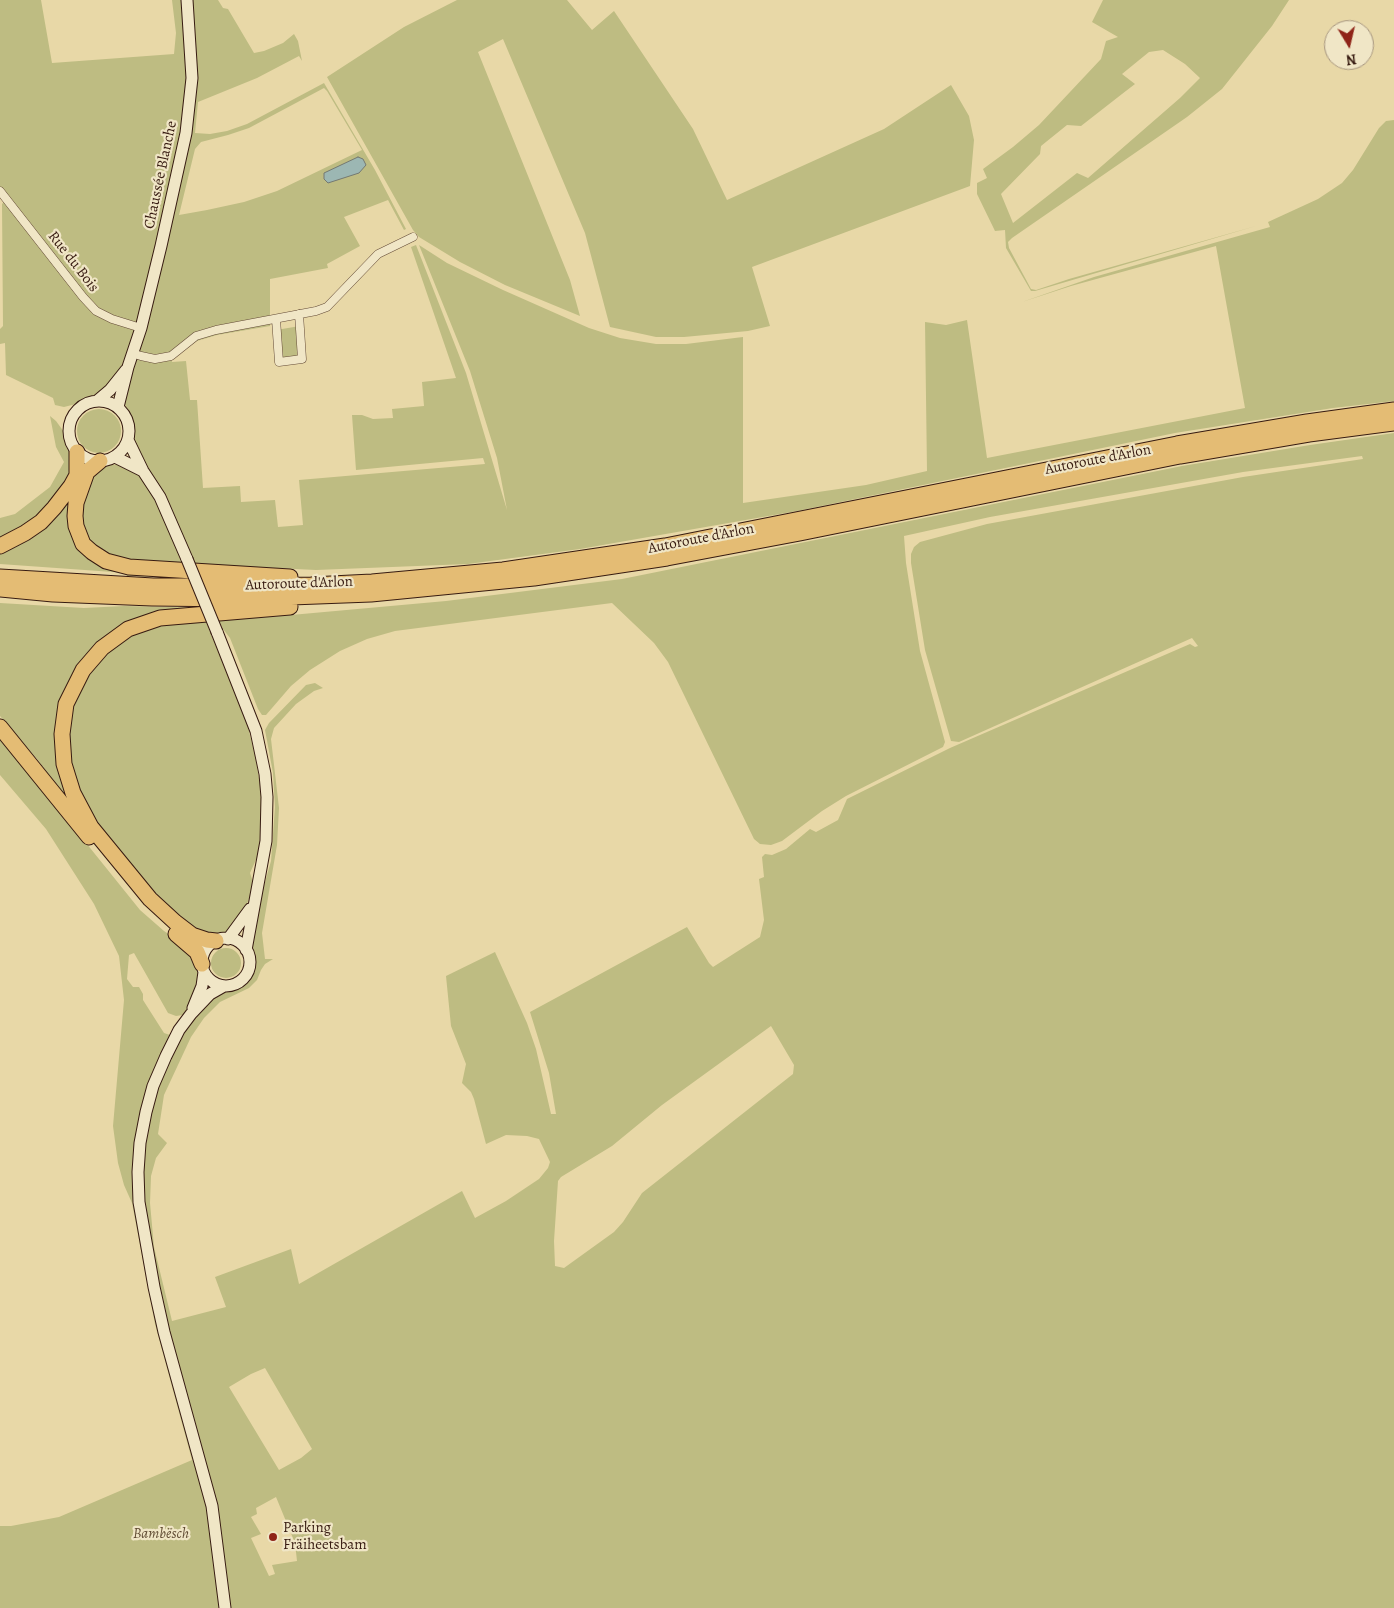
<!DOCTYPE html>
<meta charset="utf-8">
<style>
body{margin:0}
#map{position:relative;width:1394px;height:1608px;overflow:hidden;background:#e8d8a7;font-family:Alegreya,serif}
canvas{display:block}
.north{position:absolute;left:1324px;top:20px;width:50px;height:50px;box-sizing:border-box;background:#f0e6c6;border:1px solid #a6957e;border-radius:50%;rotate:171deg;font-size:14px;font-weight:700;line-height:20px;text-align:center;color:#371b11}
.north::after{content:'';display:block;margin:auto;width:18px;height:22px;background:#8f2418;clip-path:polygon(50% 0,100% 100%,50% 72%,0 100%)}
</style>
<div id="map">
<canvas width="1394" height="1608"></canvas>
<div class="north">N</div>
</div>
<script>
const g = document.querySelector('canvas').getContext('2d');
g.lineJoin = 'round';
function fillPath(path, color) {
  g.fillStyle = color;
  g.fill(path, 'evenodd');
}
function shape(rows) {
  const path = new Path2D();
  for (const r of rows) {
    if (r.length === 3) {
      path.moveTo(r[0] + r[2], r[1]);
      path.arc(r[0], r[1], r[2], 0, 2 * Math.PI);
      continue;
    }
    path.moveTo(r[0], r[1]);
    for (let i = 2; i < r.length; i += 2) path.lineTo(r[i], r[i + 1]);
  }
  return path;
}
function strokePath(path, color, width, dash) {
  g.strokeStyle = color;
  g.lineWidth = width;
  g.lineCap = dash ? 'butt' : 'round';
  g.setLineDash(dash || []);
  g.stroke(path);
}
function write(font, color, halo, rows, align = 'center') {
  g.font = font + ' Alegreya,serif';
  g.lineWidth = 4.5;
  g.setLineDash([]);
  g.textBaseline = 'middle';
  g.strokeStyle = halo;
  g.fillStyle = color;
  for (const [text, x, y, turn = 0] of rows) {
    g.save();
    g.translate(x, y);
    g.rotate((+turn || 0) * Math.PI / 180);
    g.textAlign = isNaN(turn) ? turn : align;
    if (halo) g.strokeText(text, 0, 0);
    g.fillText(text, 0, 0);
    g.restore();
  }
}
const green = shape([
 [0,0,41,0,52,63,174,54,176,33,172,0,218,0,223,8,228,9,254,53,264,51,283,43,294,34,298,41,302,61,299,56,257,78,198,102,195,133,210,134,227,131,247,124,324,83,375,170,406,229,404,230,388,200,344,217,360,246,327,264,328,268,270,279,270,326,217,335,197,341,185,349,181,347,171,356,172,362,186,361,190,400,197,400,203,488,240,486,241,502,275,500,278,527,303,525,299,480,485,464,483,458,356,470,352,415,362,415,373,419,393,418,392,409,424,406,422,382,456,378,411,247,416,245,466,373,507,510,497,458,470,371,419,245,447,263,503,290,589,328,620,338,656,344,686,344,743,337,743,503,866,485,927,471,925,322,946,325,967,320,987,458,1245,408,1216,246,1071,286,1022,302,1094,277,1270,227,1268,222,1318,199,1342,183,1353,170,1379,128,1386,121,1394,120,1394,401,1333,408,1175,433,797,511,580,549,468,564,316,570,130,561,108,556,90,541,86,534,80,515,85,489,100,466,119,464,142,471,134,445,134,426,121,395,128,368,98,396,86,398,76,404,64,407,55,405,53,398,6,375,5,343,0,344,0,329,3,326,2,204,6,200,0,191],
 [324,88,327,91,362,150,277,191,244,202,207,210,179,215,195,149,201,142,228,135,249,128],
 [457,0,567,0,592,30,614,11,693,129,727,200,884,129,951,85,969,116,974,140,970,186,752,267,770,326,748,331,684,337,656,337,610,327,585,233,503,39,478,52,570,280,580,316,505,285,460,262,419,237,413,230,327,77,404,27],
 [1103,0,1289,0,1272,26,1222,89,1187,117,1012,238,1008,242,1009,248,1031,289,1036,290,1069,279,1256,226,1035,291,1031,291,1006,248,1005,230,995,231,977,194,977,183,987,178,983,169,1013,147,1039,125,1101,59,1106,41,1118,37,1092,22],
 [1163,50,1185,64,1200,78,1180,98,1088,178,1077,173,1013,223,1001,194,1040,154,1041,146,1067,125,1081,126,1122,94,1135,84,1122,74,1149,52],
 [300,326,302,359,279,362,276,330],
 [99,431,22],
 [50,416,56,421,64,432,73,456,73,472,38,517,0,541,0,518,15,514,50,487,64,462,56,447],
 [1394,433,1394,1608,0,1608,0,1526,11,1526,59,1517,192,1460,155,1324,132,1203,124,1185,118,1163,113,1126,124,1000,119,956,94,904,46,829,0,775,0,736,140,910,164,931,188,947,200,975,191,1013,223,991,231,991,244,984,250,978,253,970,254,962,251,946,251,931,271,861,275,807,273,773,265,730,269,723,306,685,315,683,323,688,314,691,296,704,274,728,271,739,279,808,277,845,262,933,265,959,273,959,265,964,261,970,257,980,249,988,220,1002,204,1018,191,1037,164,1095,158,1134,167,1143,156,1158,151,1176,150,1203,154,1247,172,1321,226,1307,215,1277,291,1249,299,1284,462,1191,475,1218,506,1201,539,1179,548,1168,550,1162,539,1139,527,1136,506,1135,486,1144,474,1099,471,1092,462,1083,466,1064,451,1026,446,976,495,952,527,1023,536,1049,551,1114,556,1114,549,1073,530,1012,687,927,709,963,713,967,760,937,764,920,759,879,764,877,762,857,765,854,772,855,786,849,810,829,816,832,838,820,847,799,950,748,1190,644,1195,647,1198,646,1192,638,959,742,951,741,925,650,911,563,911,554,914,547,920,542,987,524,1243,477,1363,459,1362,456,1243,472,990,517,904,536,906,563,920,651,945,742,943,747,846,796,822,811,782,841,771,845,760,844,754,839,668,662,654,643,612,603,395,631,367,639,340,651,310,670,291,686,266,715,262,715,258,709,230,638,223,629,218,619,269,617,446,601,622,579,1182,466,1310,445],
 [134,953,168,1013,176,1016,190,1014,176,1037,164,1033,143,1000,143,994,139,987,133,987,127,979,129,955],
 [771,1026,794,1065,793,1074,642,1193,623,1222,614,1232,564,1268,555,1266,554,1241,558,1181,561,1177,612,1146,662,1105],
 [265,1368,312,1449,301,1458,279,1470,229,1387,251,1374],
 [276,1497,295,1543,297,1561,272,1565,275,1574,269,1576,251,1538,261,1534,251,1517,257,1514,256,1508],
 [77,484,71,503,89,555,202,578,127,576,127,573,0,564,0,549],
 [0,603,84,608,124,606,212,608,127,625,61,704,80,817,37,759,0,716],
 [205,619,248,727,255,755,263,801,259,853,250,873,254,885,246,907,226,932,213,936,186,926,153,895,96,824,78,791,68,758,69,718,77,692,99,659,130,635,155,625],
 [226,963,15]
]);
const water = shape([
 [358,157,363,159,366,165,359,173,328,183,324,179,324,173,358,157]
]);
const minor = shape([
 [0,191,83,297,96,311,112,319,141,328],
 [276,319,279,362,302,359,299,314],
 [132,353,141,356,155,359,171,356,196,336,216,330,316,311,327,307,378,254,413,237]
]);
const secondary = shape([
 [99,431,30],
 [97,401,110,390,126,370],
 [118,407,128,367,141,328,161,246,186,133,192,78,187,0],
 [128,440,143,471,160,497,187,559],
 [115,457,143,471],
 [217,632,256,731,265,774,267,797,266,841,246,950],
 [226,962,24],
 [228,939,250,909],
 [224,986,210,994,191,1014,179,1030,166,1056,153,1086,146,1112,140,1143,138,1172,139,1202,154,1287,164,1332,212,1506,225,1608],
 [193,1008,202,986,204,972]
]);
const motorway = shape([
 [100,461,87,472,76,503,75,516,76,526,83,544,92,552,106,561,129,567,290,577],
 [0,546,25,533,41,522,54,508,71,486,77,475,77,452],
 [0,577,153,586,236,586,311,585,372,582,503,570,665,546,1177,444,1307,422,1394,410],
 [0,589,53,594,152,598,238,599,371,594,534,578,667,558,800,533,1180,456,1309,434,1394,423],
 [0,727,89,837],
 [176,934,197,952,202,964],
 [216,941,207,940,192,935,175,922,150,899,91,827,73,793,64,764,62,734,66,704,83,670,102,648,128,629,160,618,290,607]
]);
const secondaryBridge = shape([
 [187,559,217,632]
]);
const markers = [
 [273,1537,5,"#8f2418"]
];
const streetNames = [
 ["Chaussée Blanche",161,175,-78],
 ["Rue du Bois",73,262,52],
 ["Autoroute d'Arlon",1098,460,-11],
 ["Autoroute d'Arlon",701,539,-11],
 ["Autoroute d'Arlon",299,584,-2]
];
const poiNames = [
 ["Parking",283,1528],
 ["Fräiheetsbam",283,1545]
];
const parkNames = [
 ["Bambësch",161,1534]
];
fillPath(green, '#bebc82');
fillPath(water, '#9cb7b3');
strokePath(water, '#747972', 1);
strokePath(minor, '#634a36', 9);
strokePath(secondary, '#371b11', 13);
strokePath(motorway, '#371b11', 17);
strokePath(minor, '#f0e6c6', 8);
strokePath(secondary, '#f0e6c6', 11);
strokePath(motorway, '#e4bc74', 15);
strokePath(secondaryBridge, '#371b11', 13, []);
strokePath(secondaryBridge, '#f0e6c6', 11);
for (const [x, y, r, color] of markers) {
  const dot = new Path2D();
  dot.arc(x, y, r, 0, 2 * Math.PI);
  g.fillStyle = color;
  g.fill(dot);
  strokePath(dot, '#f0e6c6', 2);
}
write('15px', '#371b11', '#f0e6c6', streetNames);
write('15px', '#371b11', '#f0e6c6', poiNames, 'left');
write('italic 15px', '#604b33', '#f0e6c6', parkNames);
</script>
